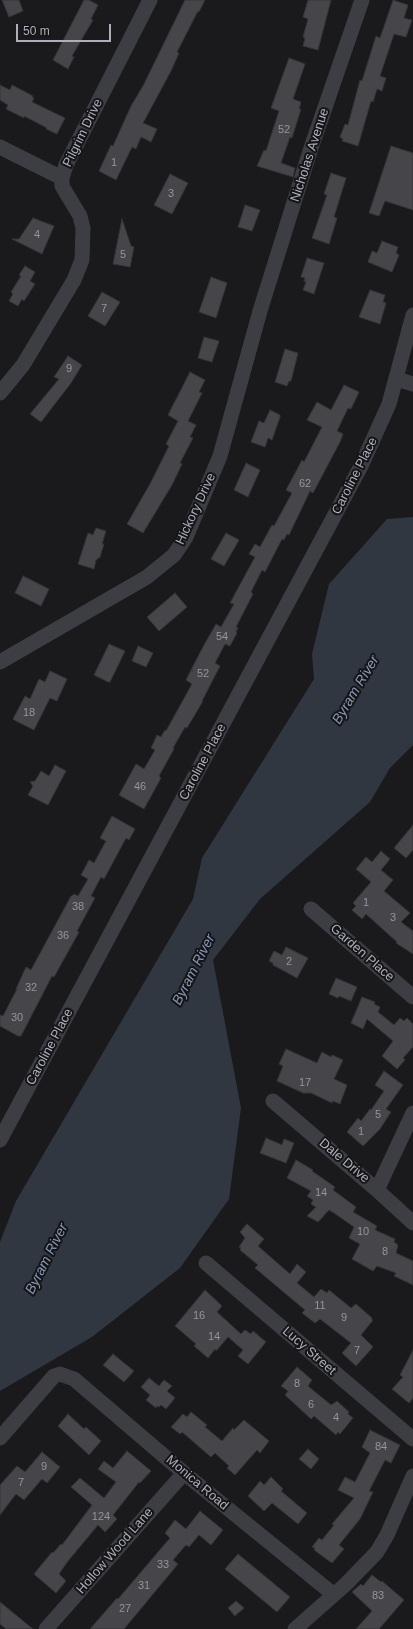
<!DOCTYPE html>
<style>
body{margin:0}
#map{position:relative;width:413px;height:1629px;overflow:hidden;background:#1a1a1d;font-family:Helvetica,sans-serif}
canvas{display:block}
.scale{position:absolute;left:16px;top:24px;width:95px;height:18px;box-sizing:border-box;border:2px solid #adb0bc;border-top:0;padding-left:5px;font-size:12px;line-height:14px;white-space:nowrap;color:#adb0bc;-webkit-text-stroke:3px #151518;paint-order:stroke}
</style>
<div id="map">
<canvas width="413" height="1629"></canvas>
<div class="scale">50 m</div>
</div>
<script>
const g = document.querySelector('canvas').getContext('2d');
g.lineJoin = 'round';
function fillPath(path, color) {
  g.fillStyle = color;
  g.fill(path, 'evenodd');
}
function shape(rows) {
  const path = new Path2D();
  for (const r of rows) {
    path.moveTo(r[0], r[1]);
    for (let i = 2; i < r.length; i += 2) path.lineTo(r[i], r[i + 1]);
  }
  return path;
}
function strokePath(path, color, width, dash) {
  g.strokeStyle = color;
  g.lineWidth = width;
  g.lineCap = dash ? 'butt' : 'round';
  g.setLineDash(dash || []);
  g.stroke(path);
}
function write(font, color, halo, rows, align = 'center') {
  g.font = font + ' Helvetica,sans-serif';
  g.lineWidth = 4;
  g.setLineDash([]);
  g.textBaseline = 'middle';
  g.strokeStyle = halo;
  g.fillStyle = color;
  for (const [text, x, y, turn = 0] of rows) {
    g.save();
    g.translate(x, y);
    g.rotate((+turn || 0) * Math.PI / 180);
    g.textAlign = isNaN(turn) ? turn : align;
    if (halo) g.strokeText(text, 0, 0);
    g.fillText(text, 0, 0);
    g.restore();
  }
}
const water = shape([
 [413,517,413,745,390,768,370,802,260,899,213,960,241,1108,229,1199,180,1268,92,1337,0,1391,0,1242,16,1201,193,899,202,858,314,679,312,654,329,584,387,519]
]);
const building = shape([
 [2,0,19,0,23,11,9,17,2,0],
 [84,0,89,0,98,5,91,19,93,20,72,56,74,57,68,69,53,60,84,0],
 [185,0,205,0,199,12,198,11,177,52,179,53,171,71,143,123,157,129,151,142,141,137,136,149,132,147,116,180,99,171,111,145,113,146,131,106,143,86,185,0],
 [308,0,331,0,318,50,303,46,305,38,303,37,308,19,303,17,308,0],
 [393,0,408,5,404,18,412,20,406,37,394,34,380,76,386,78,382,91,377,89,373,102,371,101,358,146,342,141,343,139,340,137,345,124,348,125,360,80,362,81,376,36,380,38,393,0],
 [289,58,305,64,293,99,301,102,299,109,301,109,292,138,290,137,281,163,295,168,293,177,257,166,264,150,266,151,279,111,271,108,289,58],
 [0,85,10,90,12,85,33,96,32,97,34,98,32,102,65,118,57,134,46,129,47,128,24,116,24,118,6,109,8,105,0,100,0,85],
 [391,146,413,153,413,210,385,201,379,216,369,213,391,146],
 [331,173,346,178,334,217,337,218,329,244,312,238,327,195,324,194,331,173],
 [170,174,188,183,172,214,154,205,170,174],
 [245,205,260,210,252,231,238,227,245,205],
 [33,218,54,226,42,254,12,239,19,239,33,218],
 [122,219,131,246,134,247,130,267,113,264,122,219],
 [382,241,398,247,396,253,399,255,392,272,368,262,372,251,377,253,382,241],
 [307,258,324,263,314,294,303,290,306,282,304,281,305,278,301,277,307,258],
 [25,266,35,272,30,281,35,284,24,301,22,299,18,306,9,301,13,294,11,292,21,276,19,275,25,266],
 [211,277,227,283,216,318,199,312,211,277],
 [370,290,385,295,383,302,386,303,380,324,359,317,370,290],
 [102,292,120,302,105,326,88,316,102,292],
 [204,337,219,341,212,362,198,358,204,337],
 [285,349,298,353,291,381,289,381,287,386,275,382,285,349],
 [68,356,82,365,71,383,41,422,30,414,59,379,54,377,68,356],
 [190,372,205,380,199,392,202,393,188,421,196,425,190,437,193,438,180,463,182,464,172,485,143,533,127,524,150,484,169,446,166,444,178,421,168,415,190,372],
 [344,385,359,392,351,409,348,408,337,431,343,434,340,442,313,493,310,491,289,535,287,534,284,540,282,539,265,572,262,570,251,592,253,594,236,627,238,628,236,632,237,633,230,646,225,644,215,663,220,666,202,701,203,701,187,728,185,727,173,748,174,749,159,776,161,778,144,809,119,795,136,764,144,769,155,750,151,748,152,746,157,735,161,737,165,730,166,731,192,684,186,680,191,670,193,671,191,670,204,645,216,624,221,627,234,604,230,603,255,557,249,554,255,544,260,547,272,525,274,526,292,493,286,490,302,460,304,462,322,427,307,420,317,402,331,410,344,385],
 [270,410,280,415,280,417,272,440,268,438,265,447,251,442,259,421,264,423,270,410],
 [246,463,260,470,248,497,234,490,246,463],
 [96,528,106,531,102,544,104,544,100,557,96,560,94,569,78,564,88,533,93,535,96,528],
 [226,533,239,540,224,566,211,559,226,533],
 [23,576,49,589,41,606,15,593,23,576],
 [175,593,187,607,159,631,147,617,175,593],
 [109,644,125,651,110,682,108,682,94,675,109,644],
 [138,646,153,653,146,667,132,661,138,646],
 [50,671,67,679,57,701,50,698,34,730,14,720,13,719,25,696,30,699,39,679,45,682,50,671],
 [55,765,66,771,48,805,28,795,33,786,30,782,35,781,41,771,49,776,55,765],
 [112,816,135,829,129,840,126,838,104,879,101,877,91,896,95,898,77,931,79,932,54,977,52,976,21,1036,18,1036,0,1026,0,1015,3,1016,17,989,16,989,26,967,31,970,71,896,72,896,74,894,78,896,88,879,81,875,89,860,94,863,106,841,100,838,112,816],
 [413,825,413,850,406,858,394,848,413,825],
 [381,851,390,859,381,870,393,880,384,891,410,913,401,922,413,931,413,954,396,943,397,942,366,914,362,919,352,910,356,906,353,903,371,882,356,869,366,857,372,862,381,851],
 [286,947,308,958,297,978,273,965,273,963,269,961,274,951,282,955,286,947],
 [336,978,357,987,351,1001,339,996,338,998,329,994,336,978],
 [362,997,375,1002,374,1004,380,1007,378,1012,394,1025,400,1018,404,1021,407,1018,413,1024,413,1047,403,1058,405,1060,397,1069,382,1056,393,1041,367,1019,363,1029,351,1023,362,997],
 [286,1049,317,1063,322,1052,331,1057,332,1055,343,1060,334,1079,347,1085,340,1104,333,1101,332,1103,311,1093,303,1093,277,1081,283,1066,279,1064,286,1049],
 [384,1071,403,1085,386,1109,391,1112,380,1129,363,1146,347,1132,358,1118,361,1121,370,1109,371,1110,384,1091,375,1085,384,1071],
 [266,1138,282,1145,284,1139,294,1143,286,1163,260,1153,266,1138],
 [296,1160,313,1170,312,1171,335,1187,333,1190,356,1207,353,1212,377,1226,375,1230,395,1239,394,1242,398,1245,396,1253,413,1261,413,1285,394,1276,396,1273,377,1266,373,1271,352,1259,360,1244,349,1238,354,1227,334,1213,329,1210,318,1222,307,1216,316,1207,311,1204,313,1200,307,1196,311,1191,287,1178,296,1160],
 [247,1224,264,1239,258,1246,290,1274,297,1264,306,1272,297,1283,314,1297,321,1289,327,1293,329,1290,351,1308,356,1304,372,1318,371,1319,373,1320,361,1335,373,1347,356,1366,342,1353,351,1343,320,1319,315,1323,302,1313,305,1310,255,1268,258,1265,240,1250,241,1248,239,1247,245,1238,240,1232,247,1224],
 [205,1290,222,1306,217,1312,241,1334,245,1330,251,1334,253,1331,266,1342,248,1364,238,1356,243,1350,228,1337,216,1351,215,1349,208,1358,194,1346,196,1344,175,1326,205,1290],
 [413,1350,413,1398,409,1403,392,1389,403,1377,400,1375,413,1350],
 [113,1354,134,1371,124,1382,103,1365,113,1354],
 [297,1367,312,1380,308,1386,331,1405,337,1401,349,1412,348,1414,353,1418,340,1434,338,1432,336,1435,314,1416,311,1419,285,1395,288,1391,281,1386,297,1367],
 [149,1378,159,1386,164,1380,172,1386,167,1391,175,1398,166,1409,161,1405,159,1407,157,1406,156,1408,146,1400,150,1395,141,1387,149,1378],
 [191,1412,207,1425,205,1427,222,1441,233,1428,234,1430,244,1420,269,1441,260,1453,257,1450,235,1475,227,1468,229,1466,215,1453,211,1457,182,1432,180,1434,171,1427,183,1414,187,1417,191,1412],
 [68,1414,84,1429,86,1427,101,1441,89,1455,58,1426,68,1414],
 [370,1430,400,1445,391,1463,385,1460,369,1491,373,1492,360,1519,339,1545,344,1549,332,1563,314,1550,315,1548,312,1547,319,1538,322,1540,334,1525,332,1524,354,1498,338,1490,345,1477,355,1482,370,1453,362,1447,370,1430],
 [308,1449,319,1459,311,1469,299,1459,308,1449],
 [127,1451,151,1471,140,1483,139,1482,113,1515,117,1519,105,1532,98,1525,68,1561,59,1574,66,1581,56,1593,34,1574,52,1552,53,1553,61,1544,62,1545,92,1505,71,1487,80,1478,104,1498,116,1482,98,1469,104,1461,113,1468,127,1451],
 [42,1452,60,1467,47,1483,42,1479,24,1500,16,1494,0,1515,0,1485,17,1466,25,1472,42,1452],
 [271,1477,283,1489,281,1491,307,1513,298,1524,272,1503,264,1511,248,1496,260,1481,264,1485,271,1477],
 [200,1511,223,1530,211,1545,199,1535,189,1547,186,1545,173,1560,178,1564,124,1629,90,1629,117,1598,118,1599,170,1538,165,1533,175,1520,186,1529,200,1511],
 [238,1554,290,1597,277,1612,225,1569,238,1554],
 [372,1575,381,1582,382,1581,404,1600,379,1629,356,1629,372,1611,352,1592,361,1584,363,1586,372,1575],
 [236,1601,244,1608,235,1616,228,1608,236,1601],
 [0,1602,33,1629,6,1629,0,1624,0,1602]
]);
const minor = shape([
 [0,147,62,178],
 [397,379,413,384],
 [0,393,23,365,74,280,82,260,83,228,80,216,62,186,62,178,66,165,150,0],
 [0,662,147,577,174,555,186,537,220,456,260,311,311,148,362,0],
 [311,909,413,997],
 [273,1101,377,1190,413,1223],
 [0,1140,361,466,389,404,413,315],
 [377,1190,413,1113],
 [206,1263,413,1439],
 [0,1438,54,1376,60,1374,74,1379,184,1473,333,1594],
 [46,1629,184,1473],
 [295,1629,346,1584,377,1552,387,1535,413,1476]
]);
const numberNames = [
 ["52",284,130],
 ["1",114,163],
 ["3",171,194],
 ["4",37,235],
 ["5",123,255],
 ["7",104,309],
 ["9",69,369],
 ["62",305,484],
 ["54",222,637],
 ["52",203,674],
 ["18",29,713],
 ["46",140,787],
 ["1",366,903],
 ["38",78,907],
 ["3",393,918],
 ["36",63,936],
 ["2",289,962],
 ["32",31,988],
 ["30",17,1018],
 ["17",305,1083],
 ["5",378,1115],
 ["1",361,1132],
 ["14",321,1193],
 ["10",363,1232],
 ["8",385,1252],
 ["11",320,1306],
 ["16",199,1316],
 ["9",344,1318],
 ["14",214,1337],
 ["7",357,1351],
 ["8",297,1384],
 ["6",311,1405],
 ["4",336,1418],
 ["84",381,1447],
 ["9",44,1467],
 ["7",21,1483],
 ["124",101,1517],
 ["33",163,1565],
 ["31",144,1586],
 ["83",378,1596],
 ["27",125,1609]
];
const streetNames = [
 ["Pilgrim Drive",83,133,-64],
 ["Nicholas Avenue",310,155,-72],
 ["Caroline Place",355,476,-63],
 ["Hickory Drive",196,509,-65],
 ["Caroline Place",203,762,-62],
 ["Garden Place",362,953,41],
 ["Caroline Place",50,1047,-62],
 ["Dale Drive",344,1161,40],
 ["Lucy Street",309,1351,41],
 ["Monica Road",197,1483,40],
 ["Hollow Wood Lane",115,1551,-49]
];
const waterNames = [
 ["Byram River",356,690,-59],
 ["Byram River",194,970,-63],
 ["Byram River",47,1259,-63]
];
fillPath(water, '#303741');
fillPath(building, '#45454a');
strokePath(building, '#353439', 1);
strokePath(minor, '#3d3d44', 15);
write('11px', '#9395a0', null, numberNames);
write('13px', '#adb0bc', '#151518', streetNames);
write('italic 14px', '#849ab7', '#151518', waterNames);
</script>
